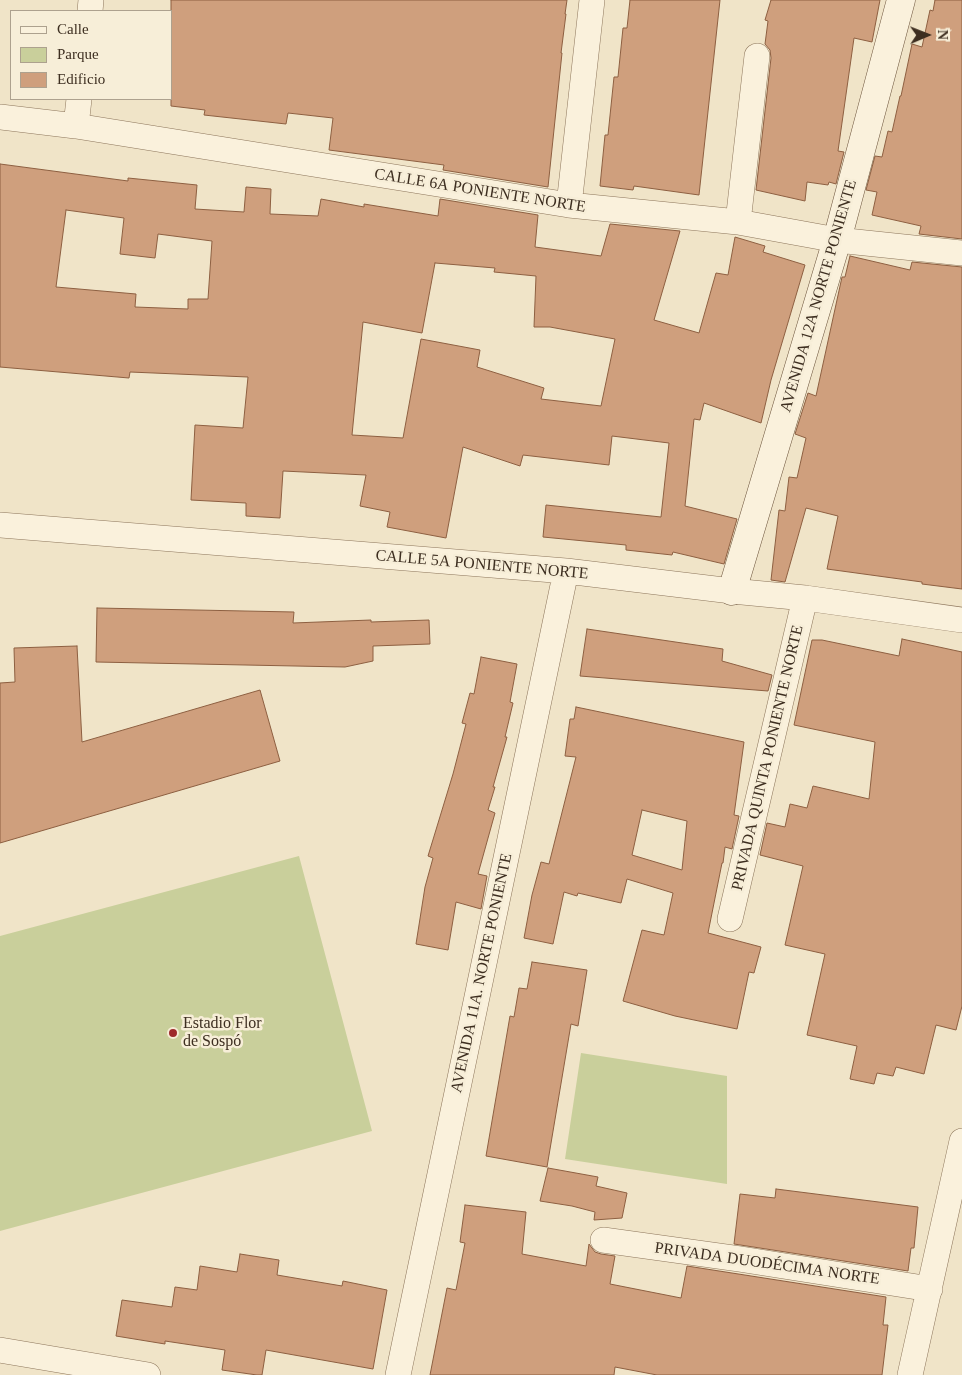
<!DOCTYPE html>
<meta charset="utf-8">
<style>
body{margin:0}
#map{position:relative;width:962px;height:1375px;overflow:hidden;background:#f0e4c8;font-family:"Times New Roman",serif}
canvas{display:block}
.legend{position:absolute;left:10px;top:10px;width:162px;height:90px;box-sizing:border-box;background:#f7eed8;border:1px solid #ada18e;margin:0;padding:6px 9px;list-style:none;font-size:15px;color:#3d2e20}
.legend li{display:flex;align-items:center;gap:10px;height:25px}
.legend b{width:25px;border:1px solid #ada18e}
.north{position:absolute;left:902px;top:10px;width:50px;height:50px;-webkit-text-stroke:4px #f7eed8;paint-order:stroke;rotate:89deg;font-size:14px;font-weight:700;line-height:20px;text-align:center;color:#3d2e20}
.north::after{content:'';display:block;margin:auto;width:18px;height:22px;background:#3d2e20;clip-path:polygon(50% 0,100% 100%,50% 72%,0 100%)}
</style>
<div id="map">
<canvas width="962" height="1375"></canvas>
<ul class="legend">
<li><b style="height:6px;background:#faf1dc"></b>Calle</li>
<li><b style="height:14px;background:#c9cf9b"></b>Parque</li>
<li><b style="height:14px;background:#cf9f7d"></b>Edificio</li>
</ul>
<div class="north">N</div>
</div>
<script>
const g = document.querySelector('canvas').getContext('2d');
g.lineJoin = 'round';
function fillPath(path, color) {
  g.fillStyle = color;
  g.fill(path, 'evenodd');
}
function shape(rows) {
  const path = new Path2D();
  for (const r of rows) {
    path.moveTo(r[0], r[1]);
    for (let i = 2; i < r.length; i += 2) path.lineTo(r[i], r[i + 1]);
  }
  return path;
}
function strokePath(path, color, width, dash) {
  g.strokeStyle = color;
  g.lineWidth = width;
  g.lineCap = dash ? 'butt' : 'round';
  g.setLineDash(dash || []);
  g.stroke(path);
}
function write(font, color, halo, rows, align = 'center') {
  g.font = font + ' "Times New Roman",serif';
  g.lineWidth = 5;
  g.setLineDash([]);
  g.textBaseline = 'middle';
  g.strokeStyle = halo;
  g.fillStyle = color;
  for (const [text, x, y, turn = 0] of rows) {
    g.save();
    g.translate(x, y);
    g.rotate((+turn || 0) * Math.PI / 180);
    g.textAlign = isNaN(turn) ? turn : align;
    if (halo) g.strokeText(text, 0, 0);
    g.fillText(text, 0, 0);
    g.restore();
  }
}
const green = shape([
 [299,856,372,1131,0,1231,0,936],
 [581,1053,727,1076,727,1184,565,1159]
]);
const building = shape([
 [171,0,567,0,565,14,566,14,561,53,562,53,548,187,443,170,444,165,329,150,333,118,288,113,286,124,204,115,205,110,171,106,171,0],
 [630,0,720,0,699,195,634,186,633,190,600,186,605,135,608,135,614,77,618,77,623,28,627,28,630,0],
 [771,0,880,0,872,42,854,38,838,151,844,152,836,184,829,182,828,185,807,182,805,201,756,190,771,58,770,50,765,44,768,21,765,20,771,0],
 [935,0,962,0,962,239,919,234,921,226,872,215,877,192,866,190,875,156,882,157,888,131,892,132,900,96,901,96,912,44,922,47,930,10,933,11,935,0],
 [0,164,128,181,128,178,197,185,195,209,244,212,246,187,271,189,270,214,318,216,321,199,364,207,364,204,438,216,440,199,538,215,535,247,601,256,610,224,680,231,654,320,699,333,716,273,728,275,735,237,765,246,763,252,805,265,771,380,761,423,704,403,700,420,694,419,685,506,737,519,724,564,673,552,672,555,626,550,626,545,543,537,546,505,661,517,669,443,612,436,609,465,523,455,520,466,463,447,446,538,387,527,390,512,360,506,366,475,283,471,280,518,246,516,246,503,191,500,195,425,243,428,248,377,130,372,129,378,0,367,0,164],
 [66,210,124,218,120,254,155,258,158,234,212,241,208,299,188,299,188,309,135,307,136,294,56,287,66,210],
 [435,263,495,268,494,272,536,276,534,327,550,327,615,339,601,406,541,399,544,388,477,367,480,350,421,339,403,438,352,435,363,322,422,333,435,263],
 [850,256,910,270,912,262,962,267,962,589,922,584,922,582,827,569,838,516,806,508,785,582,771,580,779,510,785,511,789,477,797,478,806,438,795,434,808,393,816,396,842,277,845,277,850,256],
 [97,608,294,612,293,623,371,620,371,622,429,620,430,644,373,646,373,661,345,667,96,662,97,608],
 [587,629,723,649,722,661,772,675,768,691,580,676,587,629],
 [902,639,962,652,962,1006,956,1030,936,1025,924,1074,896,1067,893,1076,877,1073,874,1084,850,1079,857,1046,807,1035,825,954,785,945,803,866,760,855,767,823,785,827,790,804,807,808,813,786,869,799,875,742,794,725,812,640,822,640,899,656,902,639],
 [77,646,82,742,260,690,280,761,0,843,0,683,15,682,14,648,77,646],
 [481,657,517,664,510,702,513,703,505,737,507,737,493,787,495,787,488,810,495,813,478,874,487,876,481,909,456,902,448,950,416,944,425,887,433,858,428,856,453,774,466,724,462,723,470,693,474,694,481,657],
 [576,707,744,742,734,815,739,816,732,849,725,847,723,863,722,863,708,933,761,947,754,973,749,972,737,1029,675,1016,623,1001,642,930,664,935,673,893,627,879,621,903,578,893,577,896,564,892,553,944,524,938,532,895,541,862,549,864,576,757,565,756,570,719,574,719,576,707],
 [642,810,687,821,682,870,632,855,642,810],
 [532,962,587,970,578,1026,571,1024,547,1167,486,1156,510,1016,514,1017,519,988,527,989,532,962],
 [548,1168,598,1177,596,1186,627,1193,622,1218,594,1220,595,1212,572,1206,540,1201,548,1168],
 [776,1189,918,1207,914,1248,911,1248,908,1271,734,1244,740,1194,775,1198,776,1189],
 [465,1205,526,1212,522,1254,586,1266,589,1244,595,1252,601,1254,615,1256,610,1284,681,1298,687,1266,886,1297,883,1325,888,1325,882,1375,657,1375,615,1367,614,1375,430,1375,447,1288,456,1290,465,1243,460,1242,465,1205],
 [240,1254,279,1260,277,1275,342,1286,343,1281,387,1290,373,1369,266,1350,262,1375,257,1375,222,1370,225,1350,165,1341,165,1344,116,1336,122,1300,172,1307,175,1287,197,1290,200,1266,237,1272,240,1254]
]);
const street = shape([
 [90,11,91,0],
 [0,117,76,126,569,205,738,222,837,240,962,253],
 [76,126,79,99],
 [569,205,592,0],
 [738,222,757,56],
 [0,525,566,571,732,591,805,598,962,620],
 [730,919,805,598],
 [603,1240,740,1259,930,1289],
 [0,1350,148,1375],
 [398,1375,566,571],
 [910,1375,962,1141]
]);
const secondary = shape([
 [732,591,837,240,901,0]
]);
const markers = [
 [173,1033,5,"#9e2a2b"]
];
const streetNames = [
 ["CALLE 6A PONIENTE NORTE",480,191,9],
 ["AVENIDA 12A NORTE PONIENTE",819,296,-74],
 ["CALLE 5A PONIENTE NORTE",482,565,5],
 ["PRIVADA QUINTA PONIENTE NORTE",768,758,-77],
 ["AVENIDA 11A. NORTE PONIENTE",482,973,-78],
 ["PRIVADA DUODÉCIMA NORTE",767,1264,8]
];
const poiNames = [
 ["Estadio Flor",183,1024],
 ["de Sospó",183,1042]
];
fillPath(green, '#c9cf9b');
fillPath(building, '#cf9f7d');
strokePath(building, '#8d5f41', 1);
strokePath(street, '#8d765c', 26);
strokePath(secondary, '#6f573f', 29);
strokePath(street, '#faf1dc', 25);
strokePath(secondary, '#faf1dc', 28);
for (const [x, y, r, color] of markers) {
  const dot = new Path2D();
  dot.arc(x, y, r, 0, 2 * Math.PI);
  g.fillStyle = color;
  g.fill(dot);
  strokePath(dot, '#f7eed8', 2);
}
write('16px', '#3d2e20', '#f7eed8', streetNames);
write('16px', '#3d2e20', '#f7eed8', poiNames, 'left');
</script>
